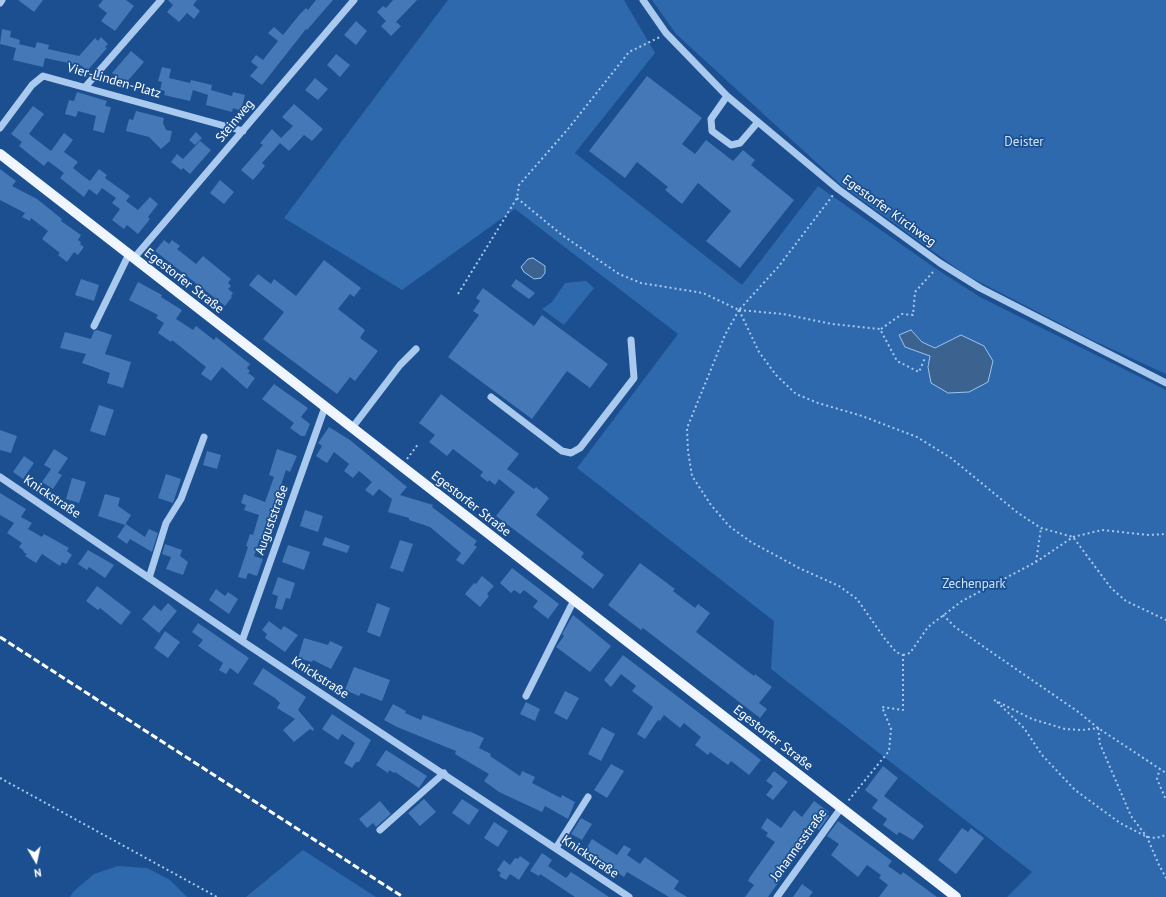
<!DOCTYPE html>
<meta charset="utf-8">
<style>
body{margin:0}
#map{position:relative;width:1166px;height:897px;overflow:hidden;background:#1b4f8f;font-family:"PT Sans",sans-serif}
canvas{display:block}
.north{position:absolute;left:16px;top:841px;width:40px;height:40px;-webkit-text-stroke:3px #1b4f8f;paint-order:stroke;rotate:171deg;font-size:11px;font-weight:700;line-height:16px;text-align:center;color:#fff}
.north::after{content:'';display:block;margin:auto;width:14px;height:18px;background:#fff;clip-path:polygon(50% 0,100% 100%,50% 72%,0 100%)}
</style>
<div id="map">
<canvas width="1166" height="897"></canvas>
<div class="north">N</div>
</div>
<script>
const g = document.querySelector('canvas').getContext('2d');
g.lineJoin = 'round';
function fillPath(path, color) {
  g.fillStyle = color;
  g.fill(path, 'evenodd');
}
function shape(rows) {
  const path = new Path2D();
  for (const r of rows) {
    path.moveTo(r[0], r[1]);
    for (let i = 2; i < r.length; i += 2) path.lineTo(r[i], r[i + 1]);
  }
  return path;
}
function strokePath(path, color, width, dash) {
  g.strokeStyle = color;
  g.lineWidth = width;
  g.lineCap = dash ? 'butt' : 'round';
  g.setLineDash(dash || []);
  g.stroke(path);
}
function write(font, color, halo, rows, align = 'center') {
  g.font = font + ' "PT Sans",sans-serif';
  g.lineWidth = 3.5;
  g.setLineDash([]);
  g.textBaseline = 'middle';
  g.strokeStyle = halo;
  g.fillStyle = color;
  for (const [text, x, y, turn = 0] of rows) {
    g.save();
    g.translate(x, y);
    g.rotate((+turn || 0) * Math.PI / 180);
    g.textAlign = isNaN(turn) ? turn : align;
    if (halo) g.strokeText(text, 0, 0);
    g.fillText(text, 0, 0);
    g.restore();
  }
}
const green = shape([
 [448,0,624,0,655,53,575,153,742,285,818,186,935,268,980,297,1166,390,1166,897,1007,897,1032,872,771,669,774,621,577,468,678,334,515,209,402,290,284,218],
 [911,330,922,342,936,348,961,335,969,392,948,393,931,383,928,367,930,356,919,351],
 [652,0,1166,0,1166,374,1092,340,966,275,841,185,676,34],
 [586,281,594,288,564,325,542,309,552,302,565,283],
 [303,850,376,897,246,897],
 [118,866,147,868,170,880,187,897,70,897,74,891,94,874]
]);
const water = shape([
 [533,258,545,266,545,273,541,278,534,279,524,272,521,267,528,259,533,258],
 [911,330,922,342,935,348,961,335,984,346,993,361,988,382,969,392,948,393,931,383,928,367,930,356,905,347,899,335,911,330]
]);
const building = shape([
 [18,0,43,0,34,12],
 [103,0,126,0,134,6,115,31,101,21,107,13,98,6],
 [168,0,197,0,193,5,200,11,194,19,187,13,179,22,167,12,173,5],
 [316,0,333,0,307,30,306,29,262,85,250,76,258,67,251,62,256,55,263,60,278,41,268,33,274,27,283,35,300,14,306,8,308,10],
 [393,0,417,0,396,22,401,26,391,36,381,26,386,21,377,12,383,6,386,8],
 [356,21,367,31,356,45,344,35],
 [2,29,11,31,10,37,20,40,19,44,35,48,37,42,49,45,48,49,79,56,95,38,98,41,101,37,108,44,105,47,107,48,87,71,82,66,45,58,43,67,13,60,16,48,0,44],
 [131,51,144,62,125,84,112,73],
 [336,54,350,65,340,77,327,65],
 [162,67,171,69,169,78,190,83,191,80,212,85,211,90,232,96,233,92,245,95,241,111,233,108,232,112,206,105,208,95,193,90,190,101,164,95,165,91,160,90,162,82,158,81],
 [647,76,702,118,682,144,695,154,706,140,733,161,743,150,755,160,751,165,794,200,740,268,706,241,731,211,698,183,682,204,665,190,668,187,637,162,625,178,589,151],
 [315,78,328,89,318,100,305,90],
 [77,92,107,101,105,106,111,107,104,133,93,130,96,116,78,111,76,117,65,114,69,100,74,101],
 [294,104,323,129,312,141,304,135,289,151,280,143,262,163,265,166,253,180,241,170,263,145,260,143,272,129,281,138,293,126,282,117],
 [33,106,44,114,29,134,51,151,64,133,73,140,64,152,78,162,73,168,82,175,90,181,99,169,107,175,105,178,130,196,126,201,138,210,150,197,158,204,148,217,150,219,138,234,127,225,124,229,112,220,120,209,112,203,116,198,102,188,97,195,89,189,84,197,60,178,64,173,48,161,44,166,19,146,22,142,11,134],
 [136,111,164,118,163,123,166,130,172,131,170,141,161,149,149,137,126,131,129,119,133,120],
 [196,132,202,138,195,145,189,140],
 [200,141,211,150,190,174,183,168,181,170,171,162,177,154,183,159],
 [0,169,16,181,12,186,37,199,62,219,61,221,81,235,78,240,81,242,80,244,84,247,78,255,74,252,67,262,58,255,60,253,42,239,48,231,31,218,30,221,22,217,25,213,0,200],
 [220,180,234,192,224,204,210,193],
 [164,240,169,244,172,240,180,246,177,249,196,264,203,256,231,279,228,283,231,286,228,289,233,293,231,296,232,297,225,306,155,251],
 [324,260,361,288,354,297,350,294,338,309,365,330,360,338,378,351,355,381,350,377,337,394,263,339,284,312,249,285,258,274,271,284,274,279,296,296],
 [81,279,99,285,94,301,75,295],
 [516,279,535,293,529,299,511,286],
 [138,282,162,295,161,297,182,310,176,319,193,330,196,326,214,340,216,337,250,364,247,368,250,371,248,373,255,378,247,389,222,367,211,381,201,374,206,367,172,340,171,342,158,333,164,323,156,318,158,315,129,300],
 [483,288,534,326,542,315,608,364,590,388,567,371,532,419,448,357,479,315,473,311,480,301,476,298],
 [97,330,112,335,105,354,131,362,123,388,107,383,110,373,82,363,86,354,60,348,65,332,91,339,94,331],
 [274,384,308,408,301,417,310,424,305,436,301,436,290,428,294,423,262,399],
 [441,394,519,454,507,469,534,489,536,487,549,498,536,515,584,553,581,557,604,575,593,589,496,516,515,492,499,479,495,485,489,480,488,482,480,476,483,472,453,449,447,456,429,442,435,435,419,423],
 [99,405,114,410,105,436,90,431],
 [329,427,350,440,407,487,400,495,433,505,432,507,477,541,474,545,477,547,463,565,456,560,461,553,430,527,409,520,409,518,388,512,392,499,379,489,373,496,365,490,372,482,359,471,353,478,344,471,349,464,334,452,327,463,316,456,322,446,318,443],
 [0,430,17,436,11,453,0,450],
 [54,449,68,458,58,473,62,475,53,489,42,482,51,469,44,465],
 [277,449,297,456,290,472,286,470,280,488,288,491,282,508,275,505,269,523,274,524,269,542,260,539,254,556,263,559,257,576,248,573,246,579,238,577,248,547,246,546,250,534,253,535,259,515,244,510,246,505,241,503,244,494,265,502,274,477,269,475],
 [207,451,221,455,217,469,203,465],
 [24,456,34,463,23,479,13,472],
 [166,474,181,479,173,503,158,498],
 [72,478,86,482,79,503,66,499],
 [0,493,26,509,21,517,32,523,28,529,42,537,44,534,69,548,67,551,72,555,66,564,62,562,60,566,42,554,36,563,25,556,27,554,23,552,24,551,19,547,22,543,7,533,14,523,0,515],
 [105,494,120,498,118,506,131,515,125,525,98,516],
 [305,510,323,516,318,532,300,526],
 [126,524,145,537,149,529,158,533,152,552,130,539,127,544,117,537],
 [325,537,350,546,347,553,322,545],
 [400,540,413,544,403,572,390,568],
 [165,544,182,550,180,556,188,562,183,575,166,569,171,557,162,554],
 [288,545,310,552,304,570,282,562],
 [88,550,114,565,105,578,89,567,87,570,78,564],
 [640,563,675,589,673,591,695,608,698,604,710,613,696,632,754,676,755,674,772,687,759,703,767,709,760,718,643,628,641,630,608,605],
 [512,568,559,604,548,619,533,607,538,601,524,590,520,594,514,590,511,593,500,583],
 [482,576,494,586,487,594,489,596,480,607,465,594,474,583,476,584],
 [278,577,295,583,290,599,286,598,282,610,275,608,278,596,272,594],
 [97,586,131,612,121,625,100,608,98,610,86,601],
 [216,589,225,596,228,592,238,599,229,614,209,600],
 [168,603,177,611,159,633,142,619,154,605,161,611],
 [377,603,390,608,380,637,367,632],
 [573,615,611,646,590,672,556,647,564,636,562,634],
 [269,621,281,630,284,626,298,635,285,652,265,638,267,634,262,630],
 [198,623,249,658,238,674,230,668,226,674,219,670,223,663,198,646,203,640,192,632],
 [165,631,180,642,168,658,154,648],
 [304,638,328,645,330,641,343,647,331,669,313,660,312,662,298,658],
 [623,655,761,760,749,775,731,761,728,765,710,752,708,755,695,745,701,737,684,723,680,728,664,715,660,721,658,720,645,739,637,734,653,707,632,691,636,686,621,674,611,687,604,680],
 [354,667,390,680,382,701,361,693,359,696,345,690],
 [263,668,306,697,298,710,314,729,313,731,310,729,294,742,283,730,295,719,277,708,280,703,275,698,253,684],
 [565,691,579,698,567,720,554,713],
 [526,702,540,709,535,721,520,714],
 [393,704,406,711,405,713,421,720,423,715,469,732,469,731,484,738,479,748,491,754,490,756,520,776,522,771,535,777,532,783,561,798,562,795,575,802,568,819,545,806,542,812,499,792,484,781,489,774,455,754,456,751,397,727,384,720],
 [332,714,371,740,359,762,356,762,352,768,344,763,355,743,342,734,338,740,322,729],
 [602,727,615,734,601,761,588,754],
 [386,750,427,776,419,788,395,772,394,773,389,770,388,773,376,765],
 [611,764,624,771,607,798,594,790],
 [883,766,898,778,884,796,924,826,913,840,899,832,897,835,883,825,887,819,872,808,878,800,865,790],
 [774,771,788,782,773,800,766,795,773,786,766,781],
 [424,799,436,812,420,826,408,813],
 [462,799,479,810,469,825,452,813],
 [380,801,391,814,376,827,373,823,367,828,359,819],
 [814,801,829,812,827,814,829,816,819,830,817,828,768,897,745,897,754,885,748,881,750,877,775,842,766,836,768,833,761,828,767,818,781,828,794,810,802,817],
 [581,818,592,824,582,840,571,834],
 [838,821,892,861,888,866,901,875,903,872,937,897,879,897,888,885,879,878,881,875,867,865,858,877,831,855,839,844,827,836],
 [494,822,508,831,498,847,484,838],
 [962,828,968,832,971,828,984,838,956,874,938,860],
 [592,839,617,855,624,845,631,849,627,855,640,864,645,857,679,881,674,889,687,897,669,897,627,872,624,877,585,851],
 [542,853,552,860,548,866,566,878,571,872,609,897,575,897,540,874,539,876,530,871],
 [520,856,530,863,519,880,510,874,506,880,499,876,501,873,497,870,504,860,510,865,515,858,518,859],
 [802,884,813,892,809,897,793,897]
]);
const path = shape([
 [517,198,562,235,619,274,641,283,703,293,739,310,779,266,833,195],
 [458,294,517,198,519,185,568,129,629,52,660,37],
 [739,310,725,335,687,428,688,451,692,476,711,505,729,526,751,542,799,568,839,586,857,599,885,639,896,652,903,655,903,710,882,707,891,729,889,751,848,801],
 [739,310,759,352,776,375,796,394,818,403,862,416,917,437,951,458,1018,513,1041,528,1073,537,1111,588,1126,601,1166,620],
 [739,310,783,314,832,324,880,329,897,361,919,372,925,358],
 [881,329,902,314,913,315,915,292,933,272],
 [407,459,419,443],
 [1036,562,1041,528],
 [943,615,955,627,1077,711,1098,728,1166,773],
 [903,655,910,653,928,627,962,601,1036,562,1073,537,1102,530,1149,535,1166,534],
 [994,700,1032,719,1065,729,1082,730,1098,728,1100,744,1131,816,1147,837,1159,865,1166,878],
 [997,702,1024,728,1042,755,1075,790,1120,823,1147,837,1156,838,1166,835],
 [1160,768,1157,779,1166,800],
 [0,778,217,897]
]);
const minor = shape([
 [643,0,666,33,727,96,838,189,940,263,980,288,1166,383],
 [0,3,2,0],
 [86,86,161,0],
 [727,96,711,119,712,131,731,145,740,143,758,122],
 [0,128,32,85,43,76,243,131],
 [134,258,354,0],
 [94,326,129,254],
 [491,397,562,451,571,453,580,448,634,378,631,340],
 [352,428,400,365,416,349],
 [0,477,242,641,629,897],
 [149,578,166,523,181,499,204,437],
 [242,641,325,407],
 [526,696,574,600],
 [380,830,444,773],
 [556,848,588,797],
 [777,897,841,808]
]);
const major = shape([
 [0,154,956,897]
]);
const rail = shape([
 [0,637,403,897]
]);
const streetNames = [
 ["Vier-Linden-Platz",114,81,16],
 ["Steinweg",235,121,-50],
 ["Egestorfer Kirchweg",889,211,36],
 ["Egestorfer Straße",184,281,38],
 ["Knickstraße",52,497,34],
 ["Egestorfer Straße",471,504,38],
 ["Auguststraße",272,520,-70],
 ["Knickstraße",320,678,33],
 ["Egestorfer Straße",773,738,38],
 ["Johannesstraße",799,845,-54],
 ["Knickstraße",590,857,34]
];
const parkNames = [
 ["Deister",1024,142],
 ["Zechenpark",974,584]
];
fillPath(green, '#2e69ad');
fillPath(water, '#3c6290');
strokePath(water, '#9cc4f0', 1);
fillPath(building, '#4478b7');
strokePath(path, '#a9c9ee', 2, [2, 3]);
strokePath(minor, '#a9c9ee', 7);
strokePath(major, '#f0f6ff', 10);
strokePath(rail, '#fff', 3, [7, 3]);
write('13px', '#fff', '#1b4f8f', streetNames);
write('13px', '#cfe3fa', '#1b4f8f', parkNames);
</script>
